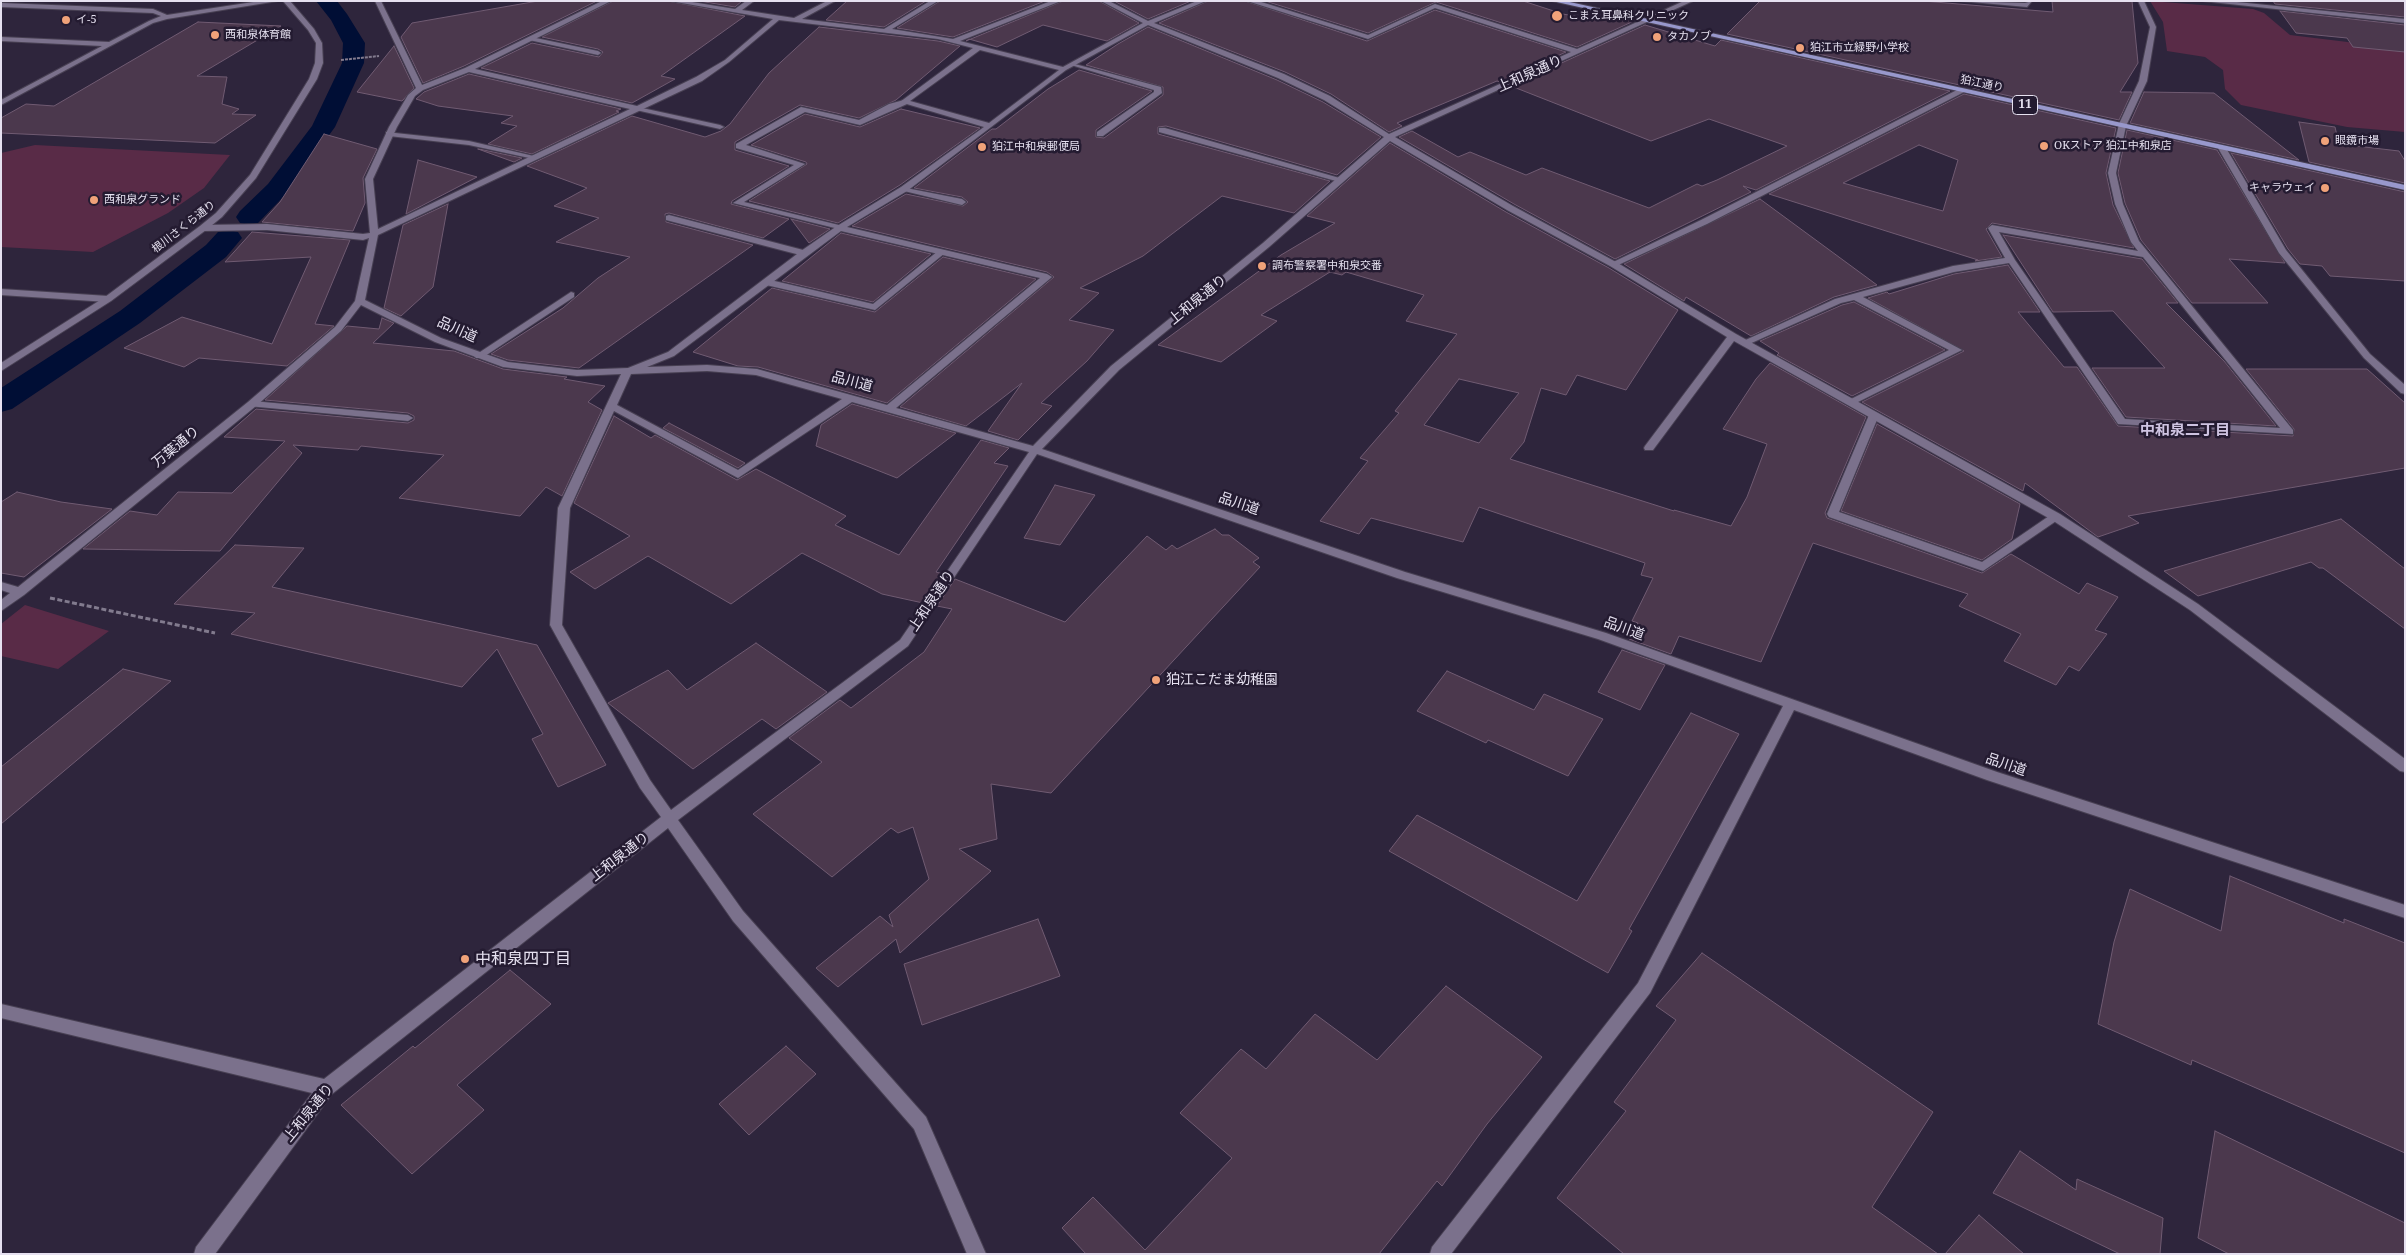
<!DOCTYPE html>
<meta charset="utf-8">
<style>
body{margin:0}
#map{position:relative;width:2406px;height:1255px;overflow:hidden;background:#2e253c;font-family:"Noto Serif",serif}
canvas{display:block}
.frame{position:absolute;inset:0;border:2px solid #e6e1f0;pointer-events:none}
</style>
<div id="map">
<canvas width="2406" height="1255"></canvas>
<div class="frame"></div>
</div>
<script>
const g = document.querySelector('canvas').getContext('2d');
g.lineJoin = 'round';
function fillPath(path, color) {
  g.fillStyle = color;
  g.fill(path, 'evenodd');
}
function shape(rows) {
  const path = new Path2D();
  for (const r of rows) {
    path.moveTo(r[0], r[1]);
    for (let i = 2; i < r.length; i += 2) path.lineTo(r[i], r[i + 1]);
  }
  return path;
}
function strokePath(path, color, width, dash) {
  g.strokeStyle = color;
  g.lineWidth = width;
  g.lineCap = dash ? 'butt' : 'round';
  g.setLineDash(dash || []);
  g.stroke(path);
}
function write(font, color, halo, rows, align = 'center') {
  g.font = font + ' "Noto Serif","Noto Sans JP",serif';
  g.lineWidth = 5;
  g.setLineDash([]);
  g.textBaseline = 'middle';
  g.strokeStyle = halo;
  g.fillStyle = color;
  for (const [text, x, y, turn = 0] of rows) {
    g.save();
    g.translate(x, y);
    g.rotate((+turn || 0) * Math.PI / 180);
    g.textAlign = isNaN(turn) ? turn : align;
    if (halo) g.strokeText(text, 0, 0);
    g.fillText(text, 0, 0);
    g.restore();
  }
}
const green = shape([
 [2150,1,2253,9,2264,13,2290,35,2405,49,2405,132,2347,127,2241,105,2225,89,2223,70,2205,57,2167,51,2163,22],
 [35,145,230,155,204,188,168,213,93,252,1,247,1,153],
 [25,605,109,631,58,669,1,656,1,624]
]);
const canal = shape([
 [316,1,337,1,347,14,365,43,364,63,335,127,286,194,258,223,249,225,240,223,236,217,240,211,268,184,312,126,342,63,343,43,331,20,316,1],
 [228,230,238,232,242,238,226,257,140,323,12,409,1,412,1,388,120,311,206,245,218,232,228,230]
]);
const building = shape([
 [538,1,597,1,464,66,423,83,401,37,412,23,538,1],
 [613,1,668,1,745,16,661,76,675,79,632,103,481,68,532,43,599,57,603,52,598,49,542,37,613,1],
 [699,1,742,1,735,7,699,1],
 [847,1,926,1,884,27,826,20,847,1],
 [940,1,1045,1,953,37,897,28,940,1],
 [1063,1,1099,1,1139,23,1107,41,1043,25,997,47,969,39,966,41,1063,1],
 [1114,1,1191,1,1148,19,1114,1],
 [1208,1,1245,1,1367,41,1435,10,1566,52,1500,82,1497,81,1397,123,1402,126,1389,132,1331,94,1285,72,1159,23,1208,1],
 [1265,1,1523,1,1563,14,1600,21,1609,16,1634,21,1577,47,1436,2,1368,33,1265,1],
 [1760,1,1923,1,2053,12,2052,1,2132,1,2138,63,2120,92,2132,92,2119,120,1727,34,1760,1],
 [2273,1,2405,1,2405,17,2275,4,2273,1],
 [2280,11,2405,25,2405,52,2353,47,2347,38,2296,33,2280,11],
 [198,22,281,26,197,76,227,77,222,104,239,109,232,114,256,115,215,143,1,133,1,118,26,104,54,106,198,22],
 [1645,25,1715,46,1721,40,1950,91,1756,190,1743,186,1751,192,1615,259,1514,204,1399,137,1412,131,1458,157,1470,152,1526,175,1542,168,1649,208,1697,184,1702,186,1717,180,1787,146,1709,119,1651,141,1511,86,1645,25],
 [819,27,938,41,960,46,896,100,859,118,800,105,735,142,735,150,789,166,732,201,731,204,789,219,763,238,669,213,665,214,666,222,753,245,579,368,508,360,491,354,563,308,598,278,630,257,556,242,599,218,554,206,587,188,527,166,632,116,705,137,721,131,730,124,769,73,819,27],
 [1148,27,1277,80,1323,102,1381,137,1337,175,1166,126,1158,127,1158,134,1330,181,1294,213,1222,196,1143,256,1080,288,1099,293,1069,320,1114,330,1087,361,1041,403,1052,406,1018,440,988,431,1022,383,966,426,900,407,1054,277,1047,272,852,226,906,194,963,206,968,202,962,197,914,188,992,129,996,129,1048,89,1079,70,1152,91,1096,130,1096,137,1104,138,1163,95,1163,87,1086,65,1118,44,1148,27],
 [394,46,414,88,402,101,357,92,394,46],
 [469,74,621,109,616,111,619,112,532,154,488,144,517,126,501,123,513,116,438,106,416,99,424,92,469,74],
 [2144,92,2214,93,2299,160,2130,123,2144,92],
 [1964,94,2116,128,2106,173,2113,205,2134,248,1992,223,1986,229,2002,257,1975,261,1978,260,1769,194,1964,94],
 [1919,145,1958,160,1943,211,1843,183,1919,145],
 [901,109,980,128,900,185,838,223,749,201,807,164,806,162,751,145,805,114,860,127,901,109],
 [2299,122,2335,127,2339,144,2399,151,2405,161,2405,183,2309,162,2299,122],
 [2127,130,2217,150,2285,263,2229,259,2268,303,2192,303,2141,240,2125,203,2118,173,2127,130],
 [324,134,377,149,363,178,365,203,353,231,262,222,280,202,324,134],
 [1390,143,1506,212,1609,268,1678,310,1626,390,1577,375,1566,395,1541,388,1524,442,1510,459,1674,511,1674,510,1731,526,1747,497,1767,444,1723,429,1756,379,1770,363,1866,417,1825,513,1827,518,1982,573,2011,554,2079,594,2087,583,2118,597,2095,630,2107,634,2079,671,2069,666,2056,685,2004,661,2021,634,1959,606,1968,594,1813,543,1761,662,1679,636,1671,654,1629,639,1638,623,1632,621,1653,578,1641,575,1645,563,1479,507,1463,542,1371,518,1359,534,1320,521,1368,461,1360,458,1399,413,1395,411,1457,334,1406,321,1424,295,1346,272,1342,275,1330,272,1261,315,1277,321,1221,362,1158,345,1281,255,1335,223,1307,216,1390,143],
 [1459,379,1519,393,1479,443,1424,425,1459,379],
 [478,149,479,149,522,158,514,162,478,149],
 [2231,153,2405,192,2405,281,2330,276,2322,266,2300,264,2288,249,2231,153],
 [418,160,477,177,406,214,418,160],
 [1760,199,1877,285,1834,297,1751,336,1686,297,1684,301,1624,264,1760,199],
 [448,204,433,287,401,316,384,308,403,225,448,204],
 [791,219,830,229,809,243,791,219],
 [252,232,350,240,315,324,334,326,287,366,199,358,184,367,124,348,182,317,272,344,311,257,225,262,252,232],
 [841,233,931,254,873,302,782,281,841,233],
 [2003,235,2142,259,2178,303,2166,303,2224,361,2276,426,2126,417,2092,368,2165,368,2113,311,2053,312,2003,235],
 [943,257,1036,279,887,403,758,367,738,366,693,352,772,288,875,312,943,257],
 [2008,265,2040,312,2018,312,2064,367,2077,367,2118,426,2293,436,2294,429,2246,369,2367,369,2405,403,2405,468,2128,516,2139,523,2098,537,2025,483,2023,491,1862,402,1964,351,1868,298,1887,292,1889,294,1954,274,2008,265],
 [1854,302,1945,350,1852,396,1777,355,1779,353,1760,341,1842,305,1854,302],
 [382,318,394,323,373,343,454,351,503,369,567,377,564,379,605,386,588,402,602,410,562,496,546,487,520,516,399,498,444,455,361,446,358,450,293,445,302,453,220,551,83,549,130,511,157,515,178,492,232,493,285,441,224,437,256,409,408,423,414,420,414,416,408,413,265,400,347,326,379,329,382,318],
 [852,404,956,433,897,478,816,446,821,425,852,404],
 [614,416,651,438,655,435,737,480,756,469,846,516,835,525,899,555,981,440,1009,448,994,463,1008,466,936,572,943,574,923,603,882,594,802,553,731,604,648,556,595,589,570,572,630,536,574,503,614,416],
 [669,423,745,463,738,468,663,428,669,423],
 [1877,424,2020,504,2012,539,1982,560,1841,511,1877,424],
 [1055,485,1095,495,1060,545,1024,538,1055,485],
 [17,492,61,502,112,509,24,577,1,573,1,502,17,492],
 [2341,519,2405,569,2405,629,2323,568,2319,568,2311,562,2198,596,2164,571,2341,519],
 [1215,529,1222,535,1229,535,1259,558,1253,562,1260,567,1051,793,991,784,997,839,959,849,991,871,900,953,896,939,838,987,816,968,880,916,893,927,889,915,929,879,913,827,898,833,891,828,832,877,753,814,822,762,789,738,840,700,851,708,924,652,952,609,937,606,955,579,1065,622,1147,536,1166,550,1172,545,1177,549,1215,529],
 [235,545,304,548,272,587,537,645,606,765,558,787,532,739,543,734,497,649,462,687,231,634,255,613,174,604,235,545],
 [756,643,827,692,776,729,762,719,693,769,608,703,668,670,687,690,756,643],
 [1622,650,1665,665,1640,710,1598,692,1622,650],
 [123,669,171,681,1,824,1,767,123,669],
 [1447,671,1534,710,1544,694,1603,719,1568,776,1488,740,1486,743,1417,711,1447,671],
 [1691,713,1739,734,1629,929,1632,931,1608,973,1389,851,1417,815,1577,901,1691,713],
 [2230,876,2344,923,2344,919,2405,943,2405,1153,2192,1060,2191,1065,2098,1024,2114,942,2130,889,2221,931,2230,876],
 [1038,919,1060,976,922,1025,904,964,1038,919],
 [1702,953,1933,1112,1872,1207,1938,1254,1624,1254,1557,1198,1626,1111,1614,1102,1676,1020,1656,1006,1702,953],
 [510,970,551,1004,457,1085,484,1110,412,1174,341,1105,413,1046,415,1048,510,970],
 [1446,986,1542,1057,1487,1124,1442,1186,1437,1181,1379,1254,1086,1254,1062,1228,1093,1197,1145,1250,1232,1158,1180,1113,1241,1049,1266,1069,1315,1014,1377,1060,1446,986],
 [786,1046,816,1074,749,1135,719,1104,786,1046],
 [2215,1131,2405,1223,2405,1254,2229,1254,2198,1238,2215,1131],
 [2020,1151,2076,1190,2077,1179,2163,1218,2160,1254,2120,1254,1993,1193,2020,1151],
 [1979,1215,2024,1254,1945,1254,1979,1215]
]);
const pathFar1 = shape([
 [341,60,379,56]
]);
const path = shape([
 [50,598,215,633]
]);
const service = shape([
 [531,37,598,51,601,53,598,55,529,40,529,38,531,37],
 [1071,63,1161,87,1162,93,1103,136,1097,136,1097,132,1154,92,1154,90,1071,65,1071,63],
 [1959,89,1966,91,1707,224,1616,266,1609,264,1701,220,1959,89],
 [904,100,908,102,907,104,860,125,805,112,746,145,805,164,744,202,843,226,843,230,733,203,794,165,736,148,736,144,801,107,859,120,889,104,904,100],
 [633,106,720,125,724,127,720,129,636,110,633,110,633,106],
 [2119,124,2126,126,2116,173,2123,204,2139,241,2293,430,2293,434,2118,424,2009,263,1954,272,1863,297,1962,350,1856,403,1848,403,1847,401,1949,350,1854,300,1841,303,1747,345,1744,346,1739,343,1835,299,1953,266,2005,258,1988,228,1992,225,2138,251,2131,242,2115,204,2108,173,2119,124],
 [1999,232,2143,257,2280,428,2125,419,2015,260,1999,232],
 [1159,128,1165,128,1343,179,1336,181,1159,132,1159,128],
 [386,132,469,141,538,157,534,159,469,145,389,136,386,136,386,132],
 [901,187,962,199,966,202,962,205,904,191,901,191,901,187],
 [669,215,807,251,808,253,804,256,666,220,666,216,669,215],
 [938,251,945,253,875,310,766,285,761,282,766,279,873,304,938,251],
 [1,289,108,296,113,299,108,302,1,295,1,289],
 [571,292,574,293,574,297,482,358,476,358,474,356,571,292],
 [252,401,408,415,413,418,408,421,248,406,247,404,252,401],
 [1874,412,1879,415,1839,512,1982,562,2052,514,2056,513,2062,517,1983,571,1829,517,1827,514,1869,415,1874,412]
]);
const minor = shape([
 [260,1,278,1,167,19,153,23,1,105,1,100,102,46,1,41,1,37,109,42,149,21,161,16,153,13,1,7,1,3,153,9,167,15,260,1],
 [375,1,381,1,422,85,465,68,602,1,611,1,475,69,637,106,696,77,725,60,773,19,670,1,686,1,735,9,746,1,754,1,742,10,794,18,827,1,835,1,802,19,884,29,930,1,938,1,892,29,953,39,1051,1,1061,1,960,41,1063,67,1143,23,1101,1,1109,1,1148,21,1197,1,1206,1,1154,23,1284,74,1330,96,1389,134,1571,52,1435,8,1368,39,1247,1,1258,1,1368,35,1435,4,1577,49,1684,1,1693,1,1395,137,1513,206,1616,262,1736,334,2060,514,2198,604,2405,759,2405,772,2400,771,2190,610,2052,520,1734,341,1653,450,1645,450,1644,448,1645,446,1727,337,1610,266,1507,210,1390,141,1269,247,1119,370,1042,449,1405,572,1606,633,1997,772,2405,905,2405,918,1987,780,1794,710,1650,993,1451,1254,1430,1254,1432,1247,1638,983,1783,706,1598,639,1397,578,1037,454,908,646,678,820,743,911,926,1117,986,1254,967,1254,914,1129,733,921,668,828,332,1094,215,1254,194,1254,196,1247,312,1093,1,1018,1,1004,324,1079,661,817,640,788,550,625,558,508,621,374,577,376,503,367,435,342,361,305,341,331,256,406,24,595,1,611,1,600,10,593,1,590,1,582,18,587,248,402,335,327,355,301,369,238,363,240,267,230,203,231,199,228,203,225,267,224,363,234,370,233,365,179,389,127,408,95,416,88,375,1],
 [779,20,938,39,973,48,900,102,984,127,901,187,837,226,801,251,668,352,628,368,577,370,508,362,441,338,365,300,378,235,702,81,729,62,779,20],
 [1148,25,1278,78,1324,100,1384,137,1263,243,1111,366,1033,446,896,408,1052,277,1047,274,847,227,907,191,1066,70,1148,25],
 [980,50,1059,70,989,123,910,101,980,50],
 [469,72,630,109,378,229,373,179,397,127,415,96,423,90,469,72],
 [841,231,1040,278,887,405,757,369,707,365,647,367,674,356,841,231],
 [707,371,756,375,842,399,738,470,617,405,631,374,707,371],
 [852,402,1029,452,900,640,671,810,650,780,562,625,570,508,614,411,738,478,852,402],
 [1960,1,2025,3,2032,1,2027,7,1960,1],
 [2138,1,2144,1,2156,27,2147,81,2126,126,2122,128,2118,126,2139,81,2150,27,2138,1],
 [2202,1,2227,1,2405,19,2405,23,2202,1],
 [2219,146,2226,148,2286,250,2370,354,2405,385,2405,394,2401,393,2364,358,2279,253,2218,148,2219,146]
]);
const tertiary = shape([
 [283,1,290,1,314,29,322,43,323,63,317,79,256,178,222,217,206,230,111,301,1,371,1,363,105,297,200,226,216,213,250,175,309,79,315,63,316,43,308,30,283,1]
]);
const primary = shape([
 [1552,1,1565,1,2405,185,2405,190,1552,1]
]);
const markers = [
 [1557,16,6,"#f0a279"],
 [66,20,5,"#f0a279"],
 [215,35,5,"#f0a279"],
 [1657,37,5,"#f0a279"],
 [1800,48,5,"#f0a279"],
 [2325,141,5,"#f0a279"],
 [2044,146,5,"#f0a279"],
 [982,147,5,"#f0a279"],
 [2325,188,5,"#f0a279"],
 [94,200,5,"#f0a279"],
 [1262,266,5,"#f0a279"],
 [1156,680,5,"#f0a279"],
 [465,959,5,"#f0a279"]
];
const farPoinames = [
 ["こまえ耳鼻科クリニック",1568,16],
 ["イ-5",76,20],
 ["西和泉体育館",225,35],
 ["タカノブ",1667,37],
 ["狛江市立緑野小学校",1810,48],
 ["眼鏡市場",2335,141],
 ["OKストア 狛江中和泉店",2054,146],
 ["狛江中和泉郵便局",992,147],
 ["キャラウェイ",2315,188,"right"],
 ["西和泉グランド",104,200],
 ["調布警察署中和泉交番",1272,266]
];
const farStreetnames = [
 ["狛江通り",1982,84,12],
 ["根川さくら通り",184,227,-38]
];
const shields = [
 [2025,105,25]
];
const shieldNames = [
 ["11",2025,105]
];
const streetNames = [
 ["上和泉通り",1530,74,-24],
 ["上和泉通り",1198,300,-39],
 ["品川道",457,330,24],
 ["品川道",852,382,15],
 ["万葉通り",176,447,-39],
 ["品川道",1239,504,19],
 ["上和泉通り",932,601,-56],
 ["品川道",1624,629,20],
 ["品川道",2006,765,19],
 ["上和泉通り",620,857,-38],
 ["上和泉通り",309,1113,-51]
];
const poiNames = [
 ["狛江こだま幼稚園",1166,680]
];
const neighbourhoodNames = [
 ["中和泉二丁目",2185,431]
];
const nearPoinames = [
 ["中和泉四丁目",475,959]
];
fillPath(green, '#592b47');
fillPath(canal, '#000e35');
fillPath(building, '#4b384d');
strokePath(building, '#705b72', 1);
strokePath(service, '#484053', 2);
strokePath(minor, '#484053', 2);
strokePath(tertiary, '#484053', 2);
strokePath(primary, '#484053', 2);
strokePath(pathFar1, '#827b8e', 2, [3, 1]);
strokePath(path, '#827b8e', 3, [5, 2.5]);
fillPath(service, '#7b718c');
fillPath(minor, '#7b718c');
fillPath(tertiary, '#7b718c');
fillPath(primary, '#9898cc');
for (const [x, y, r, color] of markers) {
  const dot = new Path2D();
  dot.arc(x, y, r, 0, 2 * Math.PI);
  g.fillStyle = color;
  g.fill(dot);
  strokePath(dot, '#241b31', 2);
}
write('11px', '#e6e1f0', '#241b31', farPoinames, 'left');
write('11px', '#e6e1f0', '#241b31', farStreetnames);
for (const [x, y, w] of shields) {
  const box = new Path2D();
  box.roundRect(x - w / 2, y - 9.5, w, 19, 4);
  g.fillStyle = '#241b31';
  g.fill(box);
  strokePath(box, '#e6e1f0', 1);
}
write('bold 12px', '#e6e1f0', null, shieldNames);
write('14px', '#e6e1f0', '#241b31', streetNames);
write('14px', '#e6e1f0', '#241b31', poiNames, 'left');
write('bold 15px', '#cec3e1', '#241b31', neighbourhoodNames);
write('16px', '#e6e1f0', '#241b31', nearPoinames, 'left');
</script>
